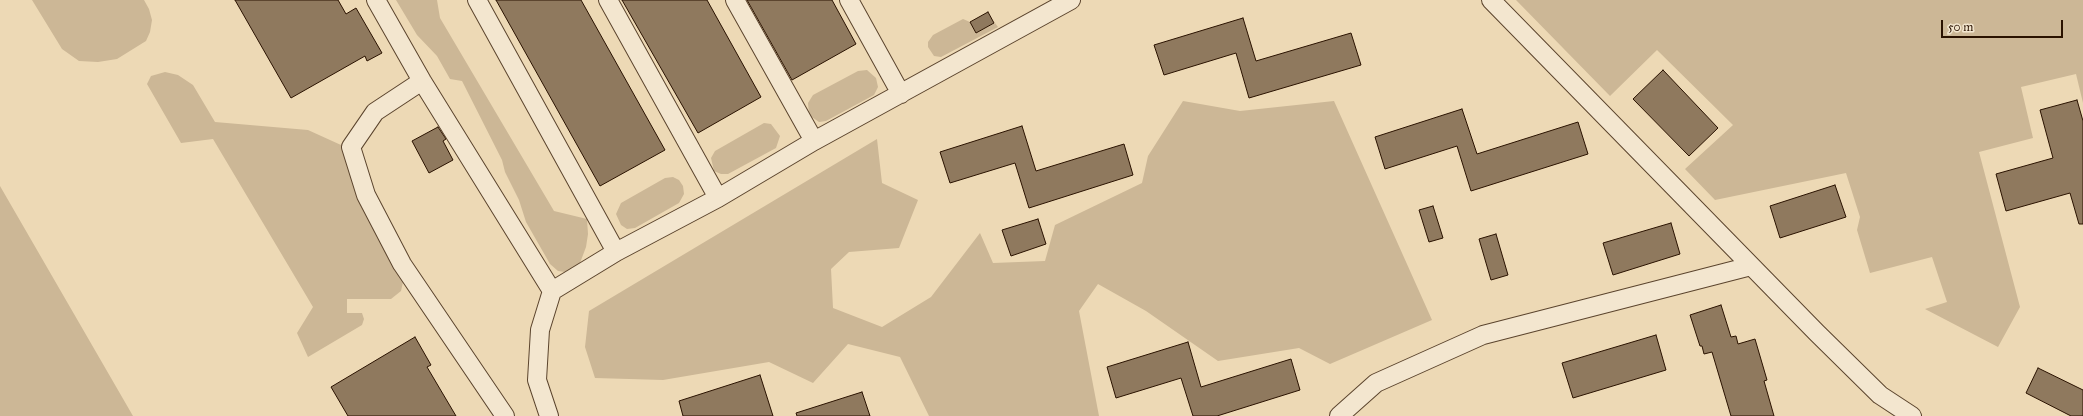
<!DOCTYPE html>
<style>
body{margin:0}
#map{position:relative;width:2083px;height:416px;overflow:hidden;background:#edd9b5;font-family:"IM FELL Great Primer",serif}
canvas{display:block}
.scale{position:absolute;left:1941px;top:20px;width:122px;height:18px;box-sizing:border-box;border:2px solid #2a1200;border-top:0;padding-left:5px;font-size:12px;line-height:14px;white-space:nowrap;color:#2a1200;-webkit-text-stroke:3px #f3e6cf;paint-order:stroke}
</style>
<div id="map">
<canvas width="2083" height="416"></canvas>
<div class="scale">50 m</div>
</div>
<script>
const g = document.querySelector('canvas').getContext('2d');
g.lineJoin = 'round';
function fillPath(path, color) {
  g.fillStyle = color;
  g.fill(path, 'evenodd');
}
function shape(rows) {
  const path = new Path2D();
  for (const r of rows) {
    path.moveTo(r[0], r[1]);
    for (let i = 2; i < r.length; i += 2) path.lineTo(r[i], r[i + 1]);
  }
  return path;
}
function strokePath(path, color, width, dash) {
  g.strokeStyle = color;
  g.lineWidth = width;
  g.lineCap = dash ? 'butt' : 'round';
  g.setLineDash(dash || []);
  g.stroke(path);
}
const green = shape([
 [32,0,144,0,149,9,152,20,150,32,146,41,117,59,98,62,79,61,62,49],
 [396,0,437,0,440,18,554,211,587,219,588,234,586,247,580,263,574,269,565,272,558,271,550,264,526,222,519,200,505,172,502,160,462,81,450,79,437,56,417,35],
 [1516,0,2083,0,2083,103,2076,74,2021,87,2033,138,1979,152,2020,307,1998,347,1925,309,1947,302,1932,257,1870,273,1857,230,1860,217,1846,173,1715,200,1685,169,1733,125,1657,50,1610,96],
 [963,19,970,22,976,33,995,23,998,27,941,57,934,56,928,47,928,42,933,35],
 [867,70,876,78,878,87,874,95,826,121,819,122,809,115,808,103,813,95,858,71],
 [165,72,178,75,193,85,215,122,308,130,341,145,349,155,403,282,401,291,391,299,347,299,347,313,362,313,364,319,362,325,308,357,297,333,313,307,213,139,181,143,147,84,151,76],
 [1183,101,1240,111,1334,101,1432,320,1330,364,1299,348,1218,361,1146,311,1098,284,1079,311,1099,416,929,416,900,357,848,344,813,383,769,362,663,380,595,378,585,347,589,311,877,139,882,183,918,200,899,248,849,252,831,269,833,308,882,327,931,297,980,233,993,263,1045,261,1055,225,1142,183,1148,156],
 [764,123,771,124,780,136,776,148,728,174,721,174,714,171,711,158,715,151],
 [673,177,679,180,683,186,684,194,679,203,635,228,627,229,621,225,616,214,621,203,665,178],
 [0,186,133,416,0,416]
]);
const building = shape([
 [235,0,338,0,346,14,356,8,382,53,367,61,365,56,291,98,235,0],
 [496,0,581,0,665,150,600,186,496,0],
 [622,0,707,0,761,97,698,133,622,0],
 [747,0,832,0,856,44,792,80,747,0],
 [988,12,994,23,976,33,970,22,988,12],
 [1243,18,1256,61,1351,33,1361,65,1249,98,1236,53,1164,75,1154,45,1243,18],
 [1663,70,1718,128,1689,156,1633,99,1663,70],
 [2077,100,2083,121,2083,224,2079,224,2070,193,2006,211,1996,174,2053,158,2040,110,2077,100],
 [1462,109,1477,154,1578,122,1588,154,1471,191,1457,146,1385,169,1375,137,1462,109],
 [1022,126,1036,171,1124,144,1133,175,1029,208,1015,163,950,183,940,152,1022,126],
 [438,127,446,139,443,141,453,160,429,173,412,141,438,127],
 [1835,185,1846,217,1780,238,1770,206,1835,185],
 [1433,206,1443,238,1429,242,1419,210,1433,206],
 [1038,219,1046,244,1011,256,1002,230,1038,219],
 [1671,223,1680,254,1613,275,1603,243,1671,223],
 [1496,234,1508,275,1491,280,1479,239,1496,234],
 [1721,305,1731,337,1736,336,1738,344,1755,339,1767,380,1764,381,1774,416,1731,416,1712,352,1704,354,1702,346,1700,346,1690,315,1721,305],
 [1656,335,1666,370,1573,398,1562,363,1656,335],
 [415,337,431,365,427,367,456,416,348,416,331,387,415,337],
 [1188,342,1201,387,1291,359,1300,390,1217,416,1193,416,1181,378,1116,398,1107,367,1188,342],
 [2038,368,2083,390,2083,416,2071,416,2026,393,2038,368],
 [760,375,773,416,683,416,679,401,760,375],
 [862,392,870,416,797,416,796,413,862,392]
]);
const minor = shape([
 [376,0,422,81,552,291],
 [477,0,616,252],
 [608,0,718,198],
 [735,0,814,141],
 [849,0,901,94],
 [1491,0,1817,333,1880,395,1912,416],
 [422,81,375,112,351,147,366,195,402,264,505,416],
 [549,416,537,380,540,330,552,291,616,252,718,198,814,141,1071,0],
 [1339,416,1376,383,1483,335,1751,266]
]);
fillPath(green, '#ccb796');
fillPath(building, '#8f795e');
strokePath(building, '#2a1200', 1);
strokePath(minor, '#5b442d', 20);
strokePath(minor, '#f3e6cf', 18);
</script>
